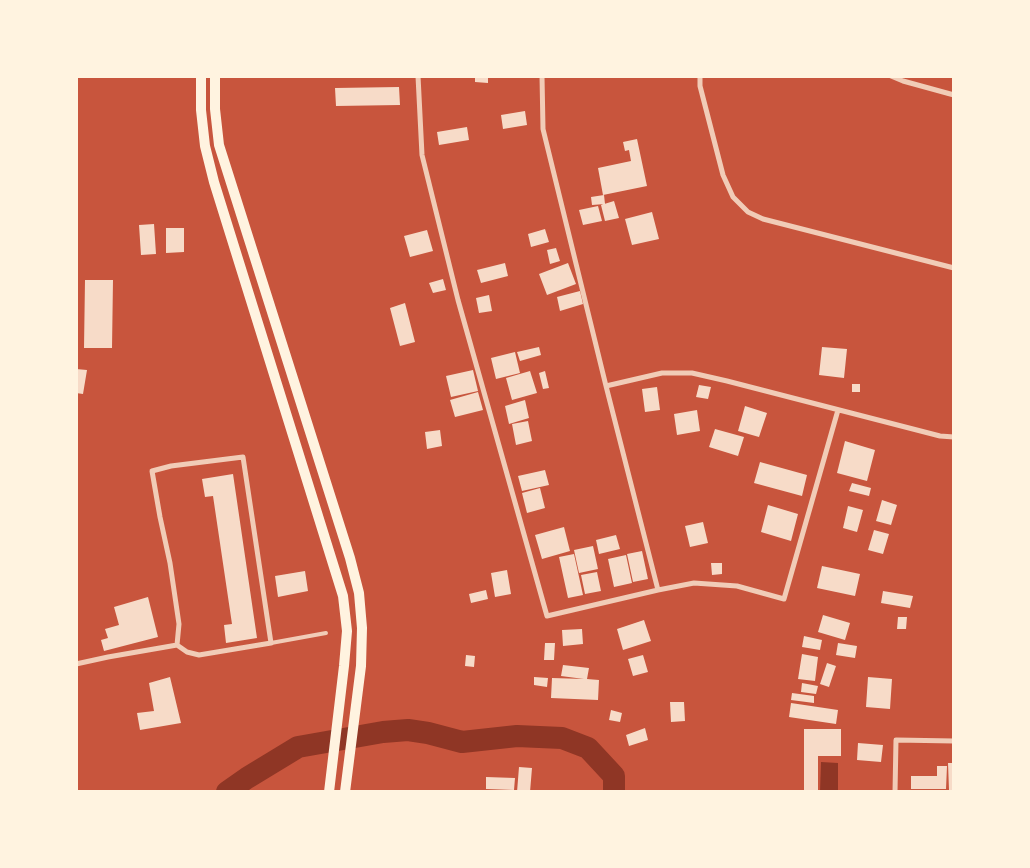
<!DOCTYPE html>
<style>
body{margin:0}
#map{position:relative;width:1030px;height:868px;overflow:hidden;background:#c8553d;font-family:"Archivo Narrow",sans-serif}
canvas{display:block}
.frame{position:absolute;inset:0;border:78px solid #fff3e0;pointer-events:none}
</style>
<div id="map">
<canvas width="1030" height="868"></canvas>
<div class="frame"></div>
</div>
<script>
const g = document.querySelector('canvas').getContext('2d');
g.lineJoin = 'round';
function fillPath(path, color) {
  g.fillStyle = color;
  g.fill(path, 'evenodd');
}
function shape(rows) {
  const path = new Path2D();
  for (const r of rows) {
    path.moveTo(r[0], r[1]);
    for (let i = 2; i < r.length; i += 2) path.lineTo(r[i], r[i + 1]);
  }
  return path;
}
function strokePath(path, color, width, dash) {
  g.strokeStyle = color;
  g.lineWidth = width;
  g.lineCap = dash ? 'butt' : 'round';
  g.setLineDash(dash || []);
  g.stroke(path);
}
const water = shape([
 [821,762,838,763,838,792,820,792]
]);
const river = shape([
 [227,792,247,778,298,747,383,732,408,730,428,733,462,742,517,736,562,738,588,748,614,776,614,792]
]);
const building = shape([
 [475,76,488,76,488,83,475,82],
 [399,87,400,105,336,106,335,88],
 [525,111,527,125,503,129,501,115],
 [467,127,469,140,439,145,437,132],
 [637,139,647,186,603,195,598,168,631,161,629,150,625,151,623,142],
 [604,195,605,204,592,205,591,197],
 [614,201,619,218,605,221,601,205],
 [598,206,602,221,583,225,579,210],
 [652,212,659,239,632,245,625,219],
 [154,224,156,254,141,255,139,225],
 [166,228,184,228,184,252,166,253],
 [545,229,549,242,531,247,528,234],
 [427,230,433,251,410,257,404,236],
 [556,248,560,261,550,264,547,250],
 [505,263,508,276,481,283,477,270],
 [568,263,576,284,547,295,539,274],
 [443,279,446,290,433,293,429,283],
 [85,280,113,280,112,348,84,348],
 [580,291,583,304,560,311,557,297],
 [489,295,492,311,479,313,476,298],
 [405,303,415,342,400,346,390,308],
 [539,347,541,355,520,361,517,352],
 [822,347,847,349,844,378,819,375],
 [515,352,520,373,496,379,491,358],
 [76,369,87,370,83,394,76,393],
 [473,370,478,391,451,397,446,376],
 [530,371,537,393,512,400,506,378],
 [545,371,549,388,543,389,539,373],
 [852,384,860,384,860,392,852,392],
 [699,385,711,387,708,399,696,397],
 [657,387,660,410,645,412,642,389],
 [478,392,483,410,455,417,450,400],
 [525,400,529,418,509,424,505,406],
 [745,406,767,413,759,437,738,431],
 [697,410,700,431,677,435,674,414],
 [528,421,532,441,516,445,512,424],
 [715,429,744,437,738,456,709,447],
 [440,430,442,446,427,449,425,432],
 [845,441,875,450,867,481,837,473],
 [760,462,807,475,802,496,754,483],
 [545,470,549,485,522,491,518,476],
 [233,474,257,638,226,643,224,625,232,624,213,496,205,497,202,479],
 [852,483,871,488,869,496,849,491],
 [540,488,545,508,527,513,522,493],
 [882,500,897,505,891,525,876,521],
 [768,505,798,514,791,541,761,532],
 [848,506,863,510,857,532,843,528],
 [703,522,708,543,690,547,685,526],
 [564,527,570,551,542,559,535,535],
 [874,530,889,534,883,554,868,550],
 [616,535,620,549,599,554,596,540],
 [593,546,598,569,579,573,574,550],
 [642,551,648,579,633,582,627,554],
 [574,554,583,595,568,598,559,557],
 [626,555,632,583,614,587,608,559],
 [711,563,722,563,722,574,712,575],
 [822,566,860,574,855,596,817,588],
 [507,570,511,594,495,597,491,573],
 [305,571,308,591,278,597,275,576],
 [597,572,601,591,585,594,581,575],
 [486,590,488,599,471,603,469,594],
 [883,591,913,596,910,608,881,603],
 [148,597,158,637,104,651,101,640,108,638,105,629,119,625,114,607],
 [823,615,850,623,845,640,818,632],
 [898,617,907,617,906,629,897,629],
 [644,620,651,641,623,650,617,629],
 [582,629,583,644,563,646,562,630],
 [804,636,822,640,820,650,802,647],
 [545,643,555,643,554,660,544,660],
 [838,643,857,646,855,658,836,655],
 [802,654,818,657,815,681,798,679],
 [466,655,475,656,474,667,465,666],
 [643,655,648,672,633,676,628,659],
 [827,663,836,666,829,687,820,684],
 [563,665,589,668,587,679,599,680,598,700,551,698,552,678,584,679,561,676],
 [170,677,181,723,140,730,137,713,154,711,149,683],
 [534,677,548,678,547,687,534,685],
 [868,677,892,679,890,709,866,707],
 [802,683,818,686,816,694,801,692],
 [792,693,814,696,814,703,791,700],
 [670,702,684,702,685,721,671,722],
 [791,703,838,710,836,724,789,717],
 [611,710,622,713,620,722,609,720],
 [645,728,648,740,629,746,626,735],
 [804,729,841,729,841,756,818,756,818,792,804,792],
 [858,743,883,745,881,762,857,760],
 [948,763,954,763,954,790,949,790],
 [937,766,947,766,946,789,911,789,911,776,937,776],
 [519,767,532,768,530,792,517,792],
 [486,777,515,778,514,790,486,789]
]);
const service = shape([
 [271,643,326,633]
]);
const minor = shape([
 [418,76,422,155,458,300,547,616,658,590,694,583,737,586,784,599,838,410],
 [542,76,543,129,606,386,658,590],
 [700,76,700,86,723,175,733,197,748,212,763,219,954,268],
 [891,76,903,81,954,95],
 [606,386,662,373,692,373,727,381,940,436,954,437],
 [76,664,108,657,177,645,187,652,199,655,271,643,243,457,171,466,152,471,160,517,170,563,179,624,177,645],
 [895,792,896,740,954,741]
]);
const secondary = shape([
 [201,76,201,110,205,146,214,182,343,596,347,631,344,666,329,792],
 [215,76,215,109,219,145,350,558,359,593,362,628,361,666,345,792]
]);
fillPath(water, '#8f3625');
strokePath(river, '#8f3625', 22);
fillPath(building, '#f7dbc8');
strokePath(service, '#f1ccb7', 4);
strokePath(minor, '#f1ccb7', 5);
strokePath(secondary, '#fff3e0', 10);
</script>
